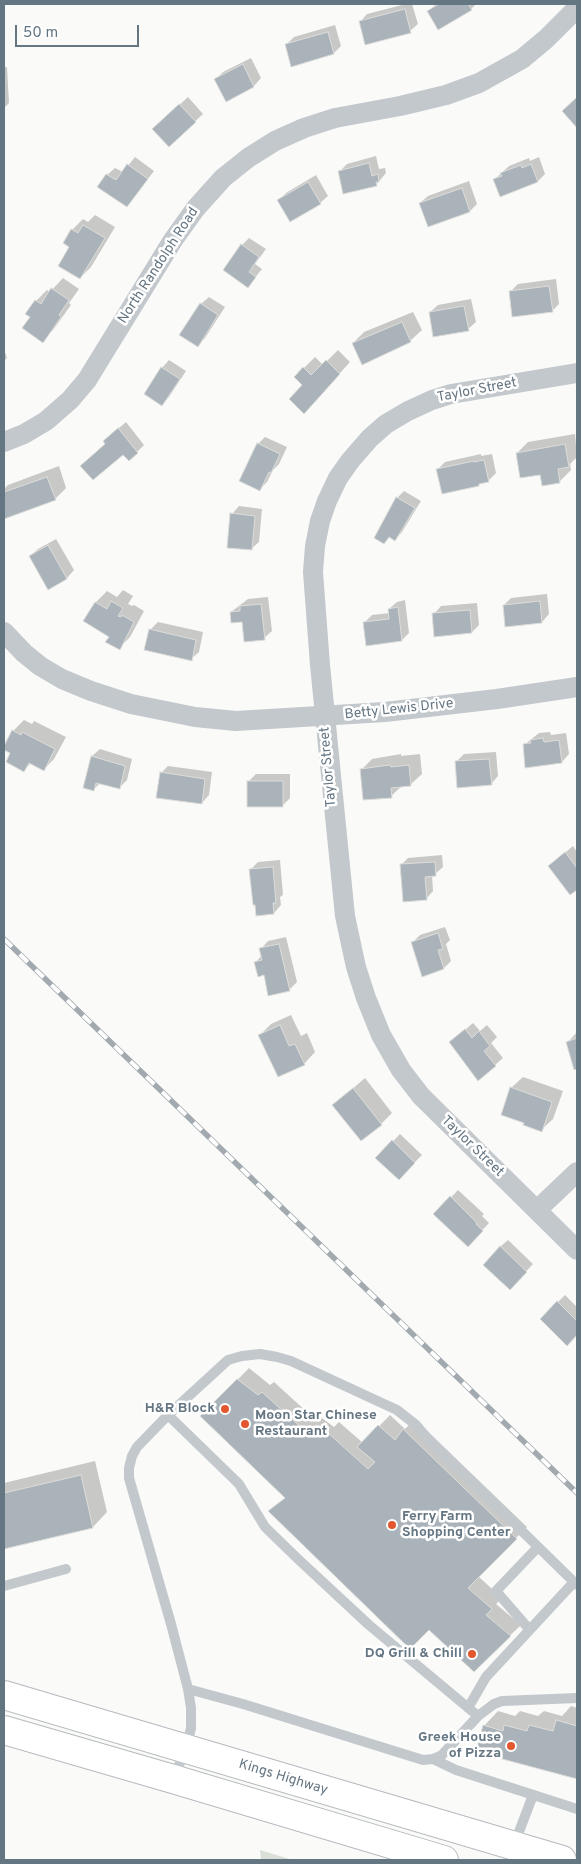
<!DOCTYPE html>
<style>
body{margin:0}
#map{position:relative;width:581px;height:1864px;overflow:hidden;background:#fafaf8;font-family:Overpass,sans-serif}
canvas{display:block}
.frame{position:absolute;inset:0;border:5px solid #657683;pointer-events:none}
.scale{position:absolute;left:15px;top:25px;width:124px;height:22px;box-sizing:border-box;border:2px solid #657683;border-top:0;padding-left:6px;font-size:15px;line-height:18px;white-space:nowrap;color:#657683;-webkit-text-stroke:4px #fff;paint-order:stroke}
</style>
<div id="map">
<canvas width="581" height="1864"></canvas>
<div class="frame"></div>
<div class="scale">50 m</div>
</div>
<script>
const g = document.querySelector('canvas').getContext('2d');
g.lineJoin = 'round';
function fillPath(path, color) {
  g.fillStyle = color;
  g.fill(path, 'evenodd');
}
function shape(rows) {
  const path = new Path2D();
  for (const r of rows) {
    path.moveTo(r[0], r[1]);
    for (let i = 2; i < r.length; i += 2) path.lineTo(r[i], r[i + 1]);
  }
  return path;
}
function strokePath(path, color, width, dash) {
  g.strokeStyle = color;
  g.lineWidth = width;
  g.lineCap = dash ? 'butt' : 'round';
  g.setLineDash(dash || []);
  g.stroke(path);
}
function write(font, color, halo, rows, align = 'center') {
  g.font = font + ' Overpass,sans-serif';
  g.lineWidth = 5;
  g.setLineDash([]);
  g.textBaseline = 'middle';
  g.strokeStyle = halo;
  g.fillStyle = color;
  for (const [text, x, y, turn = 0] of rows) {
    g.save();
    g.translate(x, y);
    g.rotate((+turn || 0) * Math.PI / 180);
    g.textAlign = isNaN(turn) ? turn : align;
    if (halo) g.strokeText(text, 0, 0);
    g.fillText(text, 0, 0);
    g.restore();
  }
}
const green = shape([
 [260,1850,293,1860,261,1860]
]);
const shadow = shape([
 [406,4,412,4,418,24,410,31,360,22,367,14],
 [436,4,476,4,471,9,429,11],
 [335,25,341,46,334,53,292,65,286,45,294,37],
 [251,58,261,78,254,86,226,100,216,79,223,72],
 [4,67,7,67,9,103,4,108],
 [188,97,203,114,169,146,161,122],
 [376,156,379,169,385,168,386,173,376,185,340,171,347,164],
 [135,157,154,171,127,206,107,175,115,168,123,172],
 [539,157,545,174,538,181,501,196,495,179,509,166,529,158,530,161],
 [316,175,328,196,320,203,291,220,279,200,286,193],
 [469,181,477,204,470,211,429,226,420,203,428,196],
 [95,215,115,227,91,267,80,278,71,246,72,230,83,219,88,222],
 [249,238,266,249,255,264,262,269,248,286,242,245],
 [63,278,79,289,69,303,71,305,53,330,42,341,31,317,36,301,47,290,50,292],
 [556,279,559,304,552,311,510,292,518,284],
 [209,297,225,307,205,338,197,346,201,304],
 [471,299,476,322,468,329,430,312,438,305],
 [413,312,422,330,410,341,353,343,364,332],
 [4,349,7,358,4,361],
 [338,350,350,362,315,401,304,385,304,368,315,357,323,365],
 [169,360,186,371,169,397,162,404,162,368],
 [126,422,144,445,137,452,123,453,106,444,112,434],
 [575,434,577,457,570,464,571,470,560,481,543,485,541,474,517,453,528,442],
 [265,437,287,447,279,464,273,470,267,482,260,489,258,444],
 [481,454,481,456,492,454,496,473,489,480,479,484,438,469,445,462],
 [59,466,66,488,55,499,5,518,4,489,8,485],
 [404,491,421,501,402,532,395,540,390,537,384,543,397,498],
 [239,506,262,509,259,542,251,549,232,514],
 [56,539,74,570,67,578,48,588,30,556,38,549],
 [123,590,133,596,128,604,132,606,134,605,144,611,130,637,119,648,110,636,85,621,96,602,107,591,117,597],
 [547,594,549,614,542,622,504,605,511,598],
 [268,597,272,631,264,638,231,612,248,599],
 [405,600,409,633,402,640,364,623,372,615,390,613,389,609,397,602],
 [477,603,479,625,472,632,434,614,441,606],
 [158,622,203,632,199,652,191,659,150,630],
 [24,720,32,724,34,721,66,737,54,759,43,770,31,763,24,770,12,753,13,731],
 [550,732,551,735,566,733,569,754,562,762,524,745,539,733],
 [100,749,132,759,127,780,119,788,100,783,94,789,85,787,92,756],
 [496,752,498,776,491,784,456,762,464,754],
 [401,754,401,756,420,754,422,774,410,785,402,786,391,796,361,770,372,759],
 [168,766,212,772,209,795,202,803,161,773],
 [256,774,290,774,290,798,283,805,248,782],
 [573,846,577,852,577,889,571,894,549,866],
 [442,855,443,867,435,874,432,875,433,891,426,899,401,865,408,858],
 [280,860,283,895,280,897,281,905,274,913,251,869,258,862],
 [445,927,450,940,446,944,451,961,444,968,423,975,412,943,420,935],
 [286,937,297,982,290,989,265,974,256,962,262,955,261,949,268,941],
 [291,1015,301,1036,307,1033,315,1052,304,1064,260,1035,271,1024],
 [473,1023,480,1031,487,1025,497,1037,491,1043,503,1058,495,1065,451,1042],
 [577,1032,577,1068,575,1068,568,1042],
 [523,1077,563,1091,553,1119,541,1130,526,1122,511,1088],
 [365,1078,392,1113,381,1124,334,1105],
 [400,1134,422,1155,399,1178,377,1158],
 [458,1190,484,1214,482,1216,489,1223,468,1245,435,1214],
 [508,1240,533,1264,517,1281,500,1247],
 [565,1295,577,1307,577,1334,567,1344,541,1319],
 [249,1368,270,1385,274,1382,318,1422,322,1418,334,1427,339,1422,363,1443,390,1415,405,1429,415,1419,527,1527,478,1576,502,1598,496,1604,521,1625,474,1670,429,1629,270,1511,286,1497,202,1416],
 [95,1461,107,1512,93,1527,4,1548,4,1483],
 [571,1706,577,1708,577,1778,477,1751,484,1726,498,1711,515,1716,520,1711,538,1716,544,1711,562,1716]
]);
const building = shape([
 [439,4,468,4,472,10,438,30,427,11,439,4],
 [405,9,411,33,365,45,359,21,405,9],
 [328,32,334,54,291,67,285,44,328,32],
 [243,64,254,87,226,102,214,79,243,64],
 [577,97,577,128,562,111,577,97],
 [179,104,196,122,169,147,152,129,179,104],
 [369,163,372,176,378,174,379,182,376,182,377,186,343,194,338,171,369,163],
 [127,164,148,179,127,207,97,187,106,174,116,180,127,164],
 [531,164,538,182,500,197,493,179,502,176,500,173,521,165,522,168,531,164],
 [308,182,321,204,290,222,277,200,308,182],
 [462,188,470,212,428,227,419,203,462,188],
 [83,225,105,238,80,279,58,266,69,247,63,243,71,229,78,233,83,225],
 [241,244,259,257,249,272,256,277,248,288,223,270,241,244],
 [549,286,553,312,512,317,509,291,549,286],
 [51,288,69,300,59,315,61,317,43,343,22,328,30,317,25,314,35,300,41,304,51,288],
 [200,303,218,315,198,347,179,335,200,303],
 [464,306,469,331,433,337,429,312,464,306],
 [402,322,411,342,362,365,352,343,402,322],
 [326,360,340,374,304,414,289,399,302,385,294,377,303,367,311,375,326,360],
 [161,367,180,379,162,406,144,394,161,367],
 [118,428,138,453,129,461,123,455,93,480,80,466,105,444,103,441,118,428],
 [257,443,280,454,271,473,269,472,260,491,239,481,257,443],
 [565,444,569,467,558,469,560,483,542,486,540,475,520,478,516,453,565,444],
 [484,460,489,482,479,484,479,486,442,494,436,469,474,461,474,462,484,460],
 [47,477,56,500,4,519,4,492,47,477],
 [396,497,415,508,395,541,389,537,384,544,374,538,396,497],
 [230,513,255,516,252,550,227,548,230,513],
 [48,545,67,579,48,590,29,556,48,545],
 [111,601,123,608,118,616,121,617,122,615,134,622,120,650,105,642,109,637,83,621,95,602,107,609,111,601],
 [540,601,542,623,505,627,503,605,540,601],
 [261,604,265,640,244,642,242,622,231,623,230,612,240,611,240,606,261,604],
 [398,607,402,641,366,646,363,622,389,619,388,609,398,607],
 [470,610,472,633,434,637,432,613,470,610],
 [149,629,196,640,192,661,144,650,149,629],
 [12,730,21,735,22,732,55,749,44,771,29,763,24,772,6,762,10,753,4,750,4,746,12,730],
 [543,738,544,742,559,740,562,763,525,768,523,744,531,743,530,740,543,738],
 [91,756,125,766,120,789,96,783,94,791,83,788,91,756],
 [489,759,492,785,457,788,455,761,489,759],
 [390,765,391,767,409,765,411,786,391,788,392,798,363,800,360,769,390,765],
 [160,772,205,779,202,804,156,798,160,772],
 [247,781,283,781,283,807,247,807,247,781],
 [565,852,577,868,577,890,570,895,548,866,565,852],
 [435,862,436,876,425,877,427,900,403,902,400,864,435,862],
 [273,867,276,903,273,903,274,914,256,916,255,905,253,905,249,869,273,867],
 [438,933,443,949,438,950,444,969,422,977,411,942,438,933],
 [279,944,290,991,268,996,264,975,258,977,254,962,262,960,259,948,279,944],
 [280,1025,289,1046,295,1044,305,1065,278,1077,258,1035,280,1025],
 [465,1029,472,1038,479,1031,490,1046,484,1051,496,1066,478,1081,449,1042,465,1029],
 [577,1038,577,1069,574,1070,566,1042,577,1038],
 [510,1087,552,1102,542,1132,523,1125,524,1123,501,1115,510,1087],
 [353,1088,382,1125,361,1141,332,1105,353,1088],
 [392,1140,415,1163,399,1180,375,1158,392,1140],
 [450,1196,477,1223,476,1224,483,1231,468,1247,433,1214,450,1196],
 [500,1246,527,1272,510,1290,483,1265,500,1246],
 [557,1301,577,1321,577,1335,567,1346,540,1319,557,1301],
 [237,1379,258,1395,262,1392,306,1432,310,1428,322,1437,327,1432,368,1469,375,1462,357,1447,378,1425,395,1440,403,1429,517,1539,468,1588,492,1609,486,1615,511,1636,474,1672,429,1630,410,1649,268,1511,285,1498,200,1416,237,1379],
 [81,1475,93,1528,4,1549,4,1493,81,1475],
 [556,1720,577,1726,577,1779,476,1752,483,1725,503,1731,504,1725,527,1731,529,1725,553,1731,556,1720]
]);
const service = shape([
 [168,1415,239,1484,265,1527,298,1559,369,1625,478,1716],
 [4,1586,66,1569],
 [529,1629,496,1591,538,1547],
 [188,1689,243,1704,423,1760,433,1759,442,1755,478,1716,494,1704,502,1701,577,1698],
 [468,1708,486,1677,574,1582],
 [433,1759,456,1770,577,1809],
 [173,1779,186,1749,191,1728,191,1708,188,1689,171,1624,129,1478,129,1468,132,1456,137,1447,168,1415,228,1360,242,1356,260,1354,277,1357,291,1361,397,1410,416,1425,428,1439,577,1585],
 [514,1845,533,1795]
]);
const minor = shape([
 [577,373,451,394,432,400,408,411,386,424,370,438,350,461,338,478,327,501,320,521,315,546,313,572,320,665,345,916,356,967,366,998,381,1035,401,1070,421,1096,577,1250],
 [4,442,24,434,46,421,70,400,87,380,173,240,196,208,223,178,248,158,275,141,304,128,335,118,400,106,446,95,479,83,522,59,546,39,577,8],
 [4,632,24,653,40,666,62,679,91,691,131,704,195,717,236,721,385,712,497,699,577,687],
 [537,1210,577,1172]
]);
const primary = shape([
 [4,1695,562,1860],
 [4,1730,173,1779,444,1860]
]);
const rail = shape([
 [4,939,577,1493]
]);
const markers = [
 [225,1409,5,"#e4572e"],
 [245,1424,5,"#e4572e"],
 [392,1525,5,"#e4572e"],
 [472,1654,5,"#e4572e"],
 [511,1746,5,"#e4572e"]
];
const streetNames = [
 ["North Randolph Road",159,266,-57],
 ["Taylor Street",477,391,-11],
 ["Betty Lewis Drive",399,710,-6],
 ["Taylor Street",329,767,-95],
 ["Taylor Street",472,1147,44],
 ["Kings Highway",283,1778,17]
];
const poiNames = [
 ["H&R Block",215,1409],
 ["Moon Star Chinese",255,1416,"left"],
 ["Restaurant",255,1432,"left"],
 ["Ferry Farm",402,1517,"left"],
 ["Shopping Center",402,1533,"left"],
 ["DQ Grill & Chill",462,1654],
 ["Greek House",501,1738],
 ["of Pizza",501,1754]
];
fillPath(green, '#dadfd7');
fillPath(shadow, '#0003');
fillPath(building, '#aab3b9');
strokePath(building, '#dcdcda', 1);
strokePath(primary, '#b5babe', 30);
strokePath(service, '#c3c8cc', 10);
strokePath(minor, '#c3c8cc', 20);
strokePath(primary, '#fff', 28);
strokePath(rail, '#a2aab0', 5.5);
strokePath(rail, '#fff', 4, [11]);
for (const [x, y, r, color] of markers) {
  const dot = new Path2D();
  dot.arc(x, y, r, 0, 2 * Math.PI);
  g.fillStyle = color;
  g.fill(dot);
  strokePath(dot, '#fff', 2);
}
write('14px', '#657683', '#fff', streetNames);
write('bold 14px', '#657683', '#fff', poiNames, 'right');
</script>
